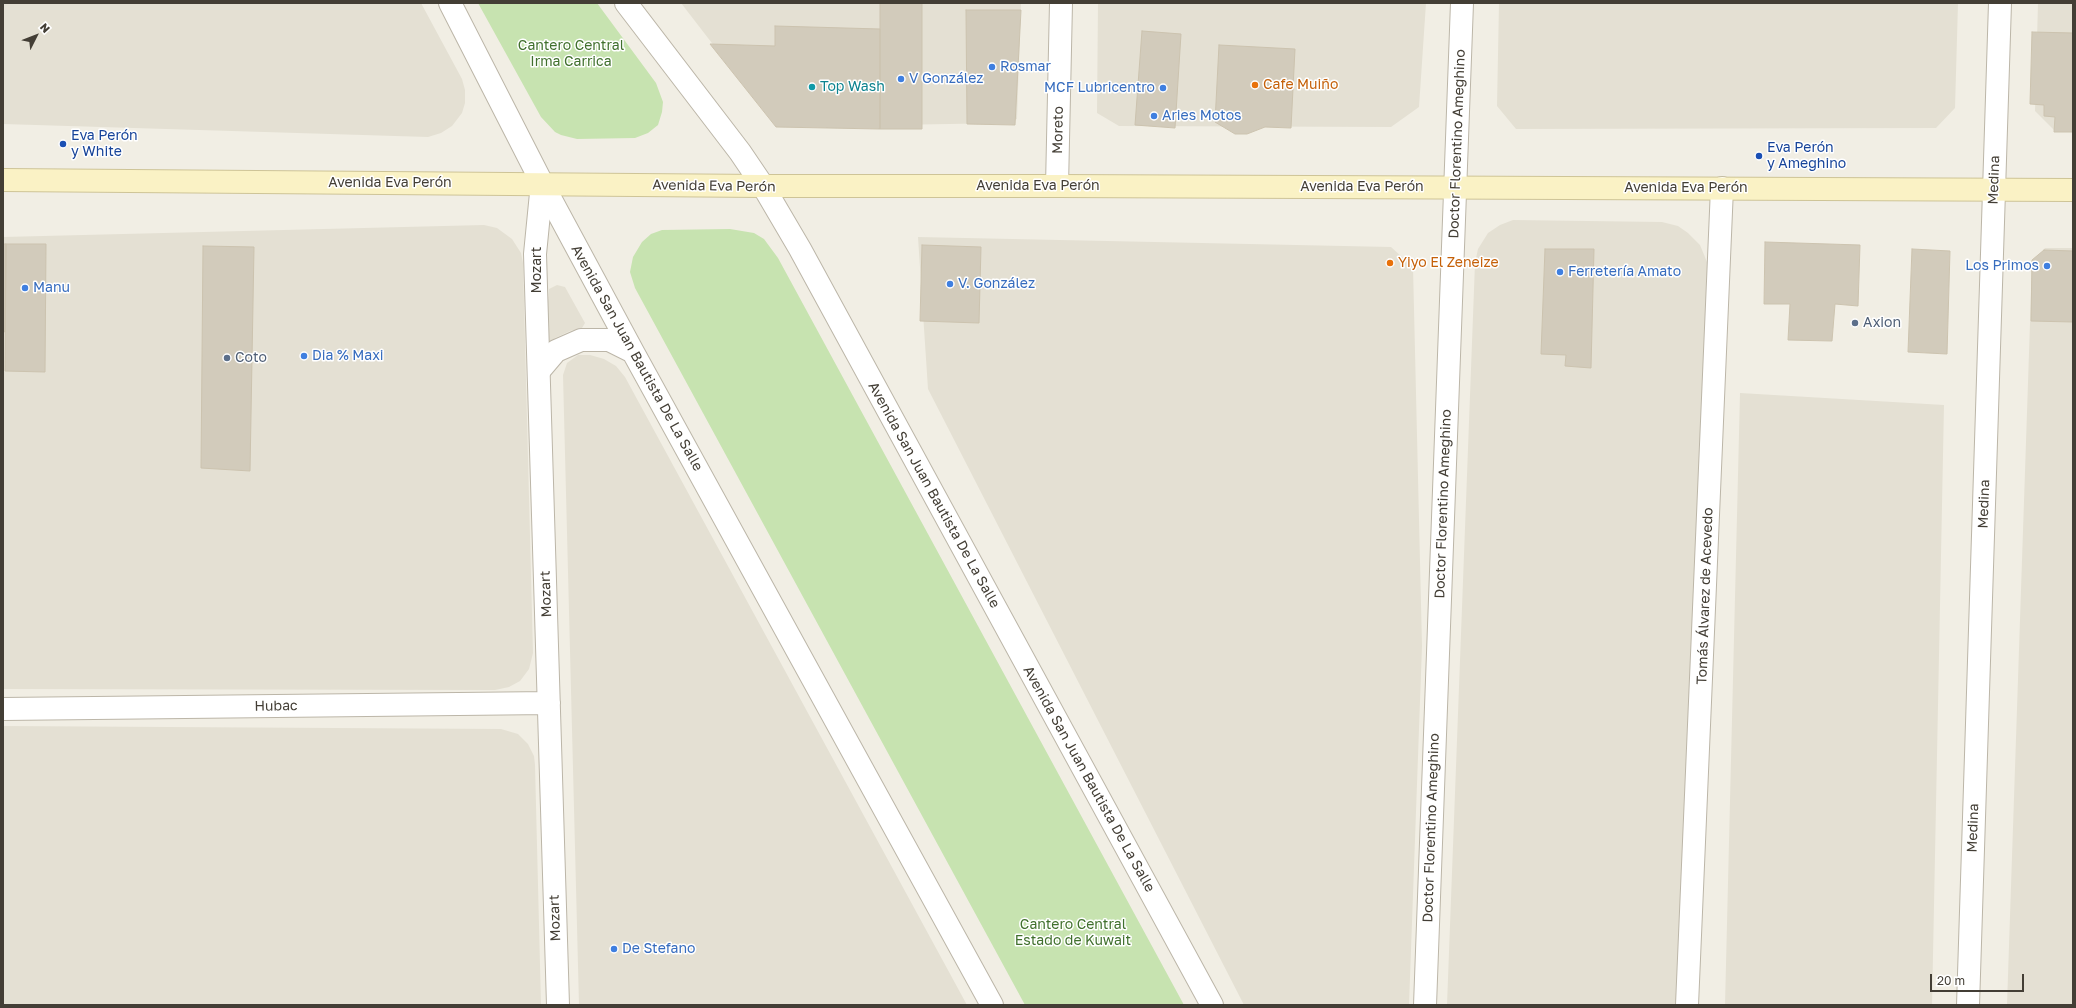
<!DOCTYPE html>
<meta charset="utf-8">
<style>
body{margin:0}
#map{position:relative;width:2076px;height:1008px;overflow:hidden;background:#f1eee4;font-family:"Golos Text",sans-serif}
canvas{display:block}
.frame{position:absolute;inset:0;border:4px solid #433e35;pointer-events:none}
.north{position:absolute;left:16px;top:16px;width:40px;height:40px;-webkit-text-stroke:3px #fff;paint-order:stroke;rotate:48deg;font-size:11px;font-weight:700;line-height:16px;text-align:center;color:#433e35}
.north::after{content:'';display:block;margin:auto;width:14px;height:18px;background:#433e35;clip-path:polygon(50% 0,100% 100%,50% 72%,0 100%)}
.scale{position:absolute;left:1930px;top:974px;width:94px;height:18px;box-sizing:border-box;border:2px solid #433e35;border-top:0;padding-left:5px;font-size:12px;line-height:14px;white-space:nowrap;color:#433e35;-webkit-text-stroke:3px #fff;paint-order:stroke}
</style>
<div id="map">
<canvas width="2076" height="1008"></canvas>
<div class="frame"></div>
<div class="north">N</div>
<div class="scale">20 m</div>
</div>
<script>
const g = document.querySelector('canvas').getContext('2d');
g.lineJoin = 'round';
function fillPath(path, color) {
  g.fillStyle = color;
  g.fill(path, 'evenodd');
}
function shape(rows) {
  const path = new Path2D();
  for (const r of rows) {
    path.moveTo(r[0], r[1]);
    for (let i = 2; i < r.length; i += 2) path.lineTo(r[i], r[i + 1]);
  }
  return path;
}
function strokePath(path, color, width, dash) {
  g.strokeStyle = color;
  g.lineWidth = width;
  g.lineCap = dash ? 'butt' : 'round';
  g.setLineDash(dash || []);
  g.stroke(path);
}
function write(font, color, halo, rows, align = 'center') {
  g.font = font + ' "Golos Text",sans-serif';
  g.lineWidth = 3;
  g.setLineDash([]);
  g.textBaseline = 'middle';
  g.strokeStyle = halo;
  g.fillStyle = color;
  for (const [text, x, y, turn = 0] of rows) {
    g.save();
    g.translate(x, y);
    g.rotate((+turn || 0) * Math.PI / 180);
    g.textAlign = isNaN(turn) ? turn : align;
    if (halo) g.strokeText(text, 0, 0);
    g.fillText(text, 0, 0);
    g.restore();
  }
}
const residential = shape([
 [3,3,421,3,462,79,465,90,465,103,462,113,452,126,441,133,428,137,3,124],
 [681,3,1021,3,1017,119,1006,123,779,127,772,121],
 [1098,3,1426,3,1419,107,1391,127,1119,126,1097,113],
 [1499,3,1958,3,1955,108,1936,128,1516,129,1497,106],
 [2038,3,2073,3,2073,131,2055,131,2035,111],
 [1513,220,1662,222,1678,226,1688,233,1700,245,1707,262,1709,275,1682,1005,1447,1005,1475,263,1478,249,1488,233,1500,225],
 [484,225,497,228,512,239,521,253,523,263,533,653,529,669,520,681,509,687,495,690,3,689,3,237],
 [918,237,1391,247,1413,267,1422,646,1409,1005,1244,1005,928,389],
 [2045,248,2073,248,2073,1005,2007,1005,2032,264],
 [557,285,565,287,585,323,582,328,570,331,555,338,552,342,548,341,545,336,549,289],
 [578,355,590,355,604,359,616,366,625,377,967,1005,579,1005,563,375,567,363],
 [1740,393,1944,405,1932,1005,1725,1005],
 [3,726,501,729,518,734,528,744,534,756,535,765,541,1005,3,1005]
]);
const green = shape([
 [478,3,597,3,656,83,663,102,662,112,658,125,648,133,635,138,577,139,561,135,555,132,541,117],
 [730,229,754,233,764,239,778,258,1184,1005,1025,1005,635,288,630,272,633,257,642,242,651,234,662,230]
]);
const building = shape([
 [880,3,922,3,922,129,880,129,880,3],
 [966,10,1021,10,1015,125,967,124,966,10],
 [775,26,880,29,880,129,776,127,710,44,775,46,775,26],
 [1142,31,1181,34,1175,128,1135,125,1142,31],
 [2032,32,2073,33,2073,132,2054,132,2055,117,2044,116,2044,105,2030,104,2032,32],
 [1219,45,1295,49,1291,128,1265,127,1247,134,1235,134,1215,122,1219,45],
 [1765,242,1860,245,1858,306,1835,304,1832,341,1788,340,1790,304,1764,304,1765,242],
 [3,244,6,244,5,332,3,331,3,244],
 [6,244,46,244,45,372,5,371,6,244],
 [922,245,981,247,979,323,920,321,922,245],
 [203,246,254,247,250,471,201,468,203,246],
 [1545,249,1594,249,1591,368,1565,366,1566,355,1541,354,1545,249],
 [1912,249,1950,251,1947,354,1908,352,1912,249],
 [2044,250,2073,251,2073,322,2031,321,2032,260,2044,250]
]);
const minor = shape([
 [542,183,535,254,558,1005],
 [1057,186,1061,3],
 [3,709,549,703],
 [1425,1005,1462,3],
 [1687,1005,1722,188],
 [1968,1005,2000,3]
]);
const tertiary = shape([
 [450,3,542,183,633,352,992,1005],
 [626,3,740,152,763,186,800,249,1212,1005],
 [539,371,556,351,581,340,609,340,633,352]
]);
const secondary = shape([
 [3,180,763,186,1057,186,2073,190]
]);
const markers = [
 [992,67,4,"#3f7fe0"],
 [901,79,4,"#3f7fe0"],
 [1255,85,4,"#e8710a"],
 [812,87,4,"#0f9aa8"],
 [1163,88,4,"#3f7fe0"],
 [1154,116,4,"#3f7fe0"],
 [63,144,4,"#1a4fb4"],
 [1759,156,4,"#1a4fb4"],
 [1390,263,4,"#e8710a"],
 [2047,266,4,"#3f7fe0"],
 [1560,272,4,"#3f7fe0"],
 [950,284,4,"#3f7fe0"],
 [25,288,4,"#3f7fe0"],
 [1855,323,4,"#5c6f8a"],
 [304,356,4,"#3f7fe0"],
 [227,358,4,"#5c6f8a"],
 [614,949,4,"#3f7fe0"]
];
const parkNames = [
 ["Cantero Central",571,46],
 ["Irma Carrica",571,62],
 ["Cantero Central",1073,925],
 ["Estado de Kuwait",1073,941]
];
const shopNames = [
 ["Rosmar",1000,67],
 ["V González",909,79],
 ["MCF Lubricentro",1155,88,"right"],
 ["Aries Motos",1162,116],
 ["Los Primos",2039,266,"right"],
 ["Ferretería Amato",1568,272],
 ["V. González",958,284],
 ["Manu",33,288],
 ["Dia % Maxi",312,356],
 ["De Stefano",622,949]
];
const foodNames = [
 ["Cafe Muiño",1263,85],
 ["Yiyo El Zeneize",1398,263]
];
const cultureNames = [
 ["Top Wash",820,87]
];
const streetNames = [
 ["Moreto",1058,130,-89],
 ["Doctor Florentino Ameghino",1457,144,-88],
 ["Medina",1994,180,-88],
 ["Avenida Eva Perón",390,183],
 ["Avenida Eva Perón",714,186,1],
 ["Avenida Eva Perón",1038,186],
 ["Avenida Eva Perón",1362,187],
 ["Avenida Eva Perón",1686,188],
 ["Mozart",537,270,-90],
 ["Avenida San Juan Bautista De La Salle",637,358,61],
 ["Avenida San Juan Bautista De La Salle",934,495,61],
 ["Doctor Florentino Ameghino",1443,504,-88],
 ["Medina",1984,504,-88],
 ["Mozart",546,594,-92],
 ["Tomás Álvarez de Acevedo",1705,596,-88],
 ["Hubac",276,706,-1],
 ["Avenida San Juan Bautista De La Salle",1089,779,61],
 ["Doctor Florentino Ameghino",1431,828,-88],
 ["Medina",1973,828,-88],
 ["Mozart",555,918,-92]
];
const transitNames = [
 ["Eva Perón",71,136],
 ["y White",71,152],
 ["Eva Perón",1767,148],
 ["y Ameghino",1767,164]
];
const serviceNames = [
 ["Axion",1863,323],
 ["Coto",235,358]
];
fillPath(residential, '#e4e0d3');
fillPath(green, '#c7e3b0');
fillPath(building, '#d2cbbb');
strokePath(building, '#ccc3af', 1);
strokePath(minor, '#bcb6a8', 24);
strokePath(tertiary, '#bcb6a8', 24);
strokePath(secondary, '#cec497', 24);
strokePath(minor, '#fff', 22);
strokePath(tertiary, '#fff', 22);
strokePath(secondary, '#faf2c5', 22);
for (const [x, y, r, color] of markers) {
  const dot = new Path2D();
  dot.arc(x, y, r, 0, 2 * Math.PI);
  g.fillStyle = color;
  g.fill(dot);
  strokePath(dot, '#fff', 1.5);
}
write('14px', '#40702d', '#fff', parkNames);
write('14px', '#366cbe', '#fff', shopNames, 'left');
write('14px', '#c56008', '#fff', foodNames, 'left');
write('14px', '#0d838f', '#fff', cultureNames, 'left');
write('14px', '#433e35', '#fff', streetNames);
write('14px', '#164399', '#fff', transitNames, 'left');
write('14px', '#4e5e75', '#fff', serviceNames, 'left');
</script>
